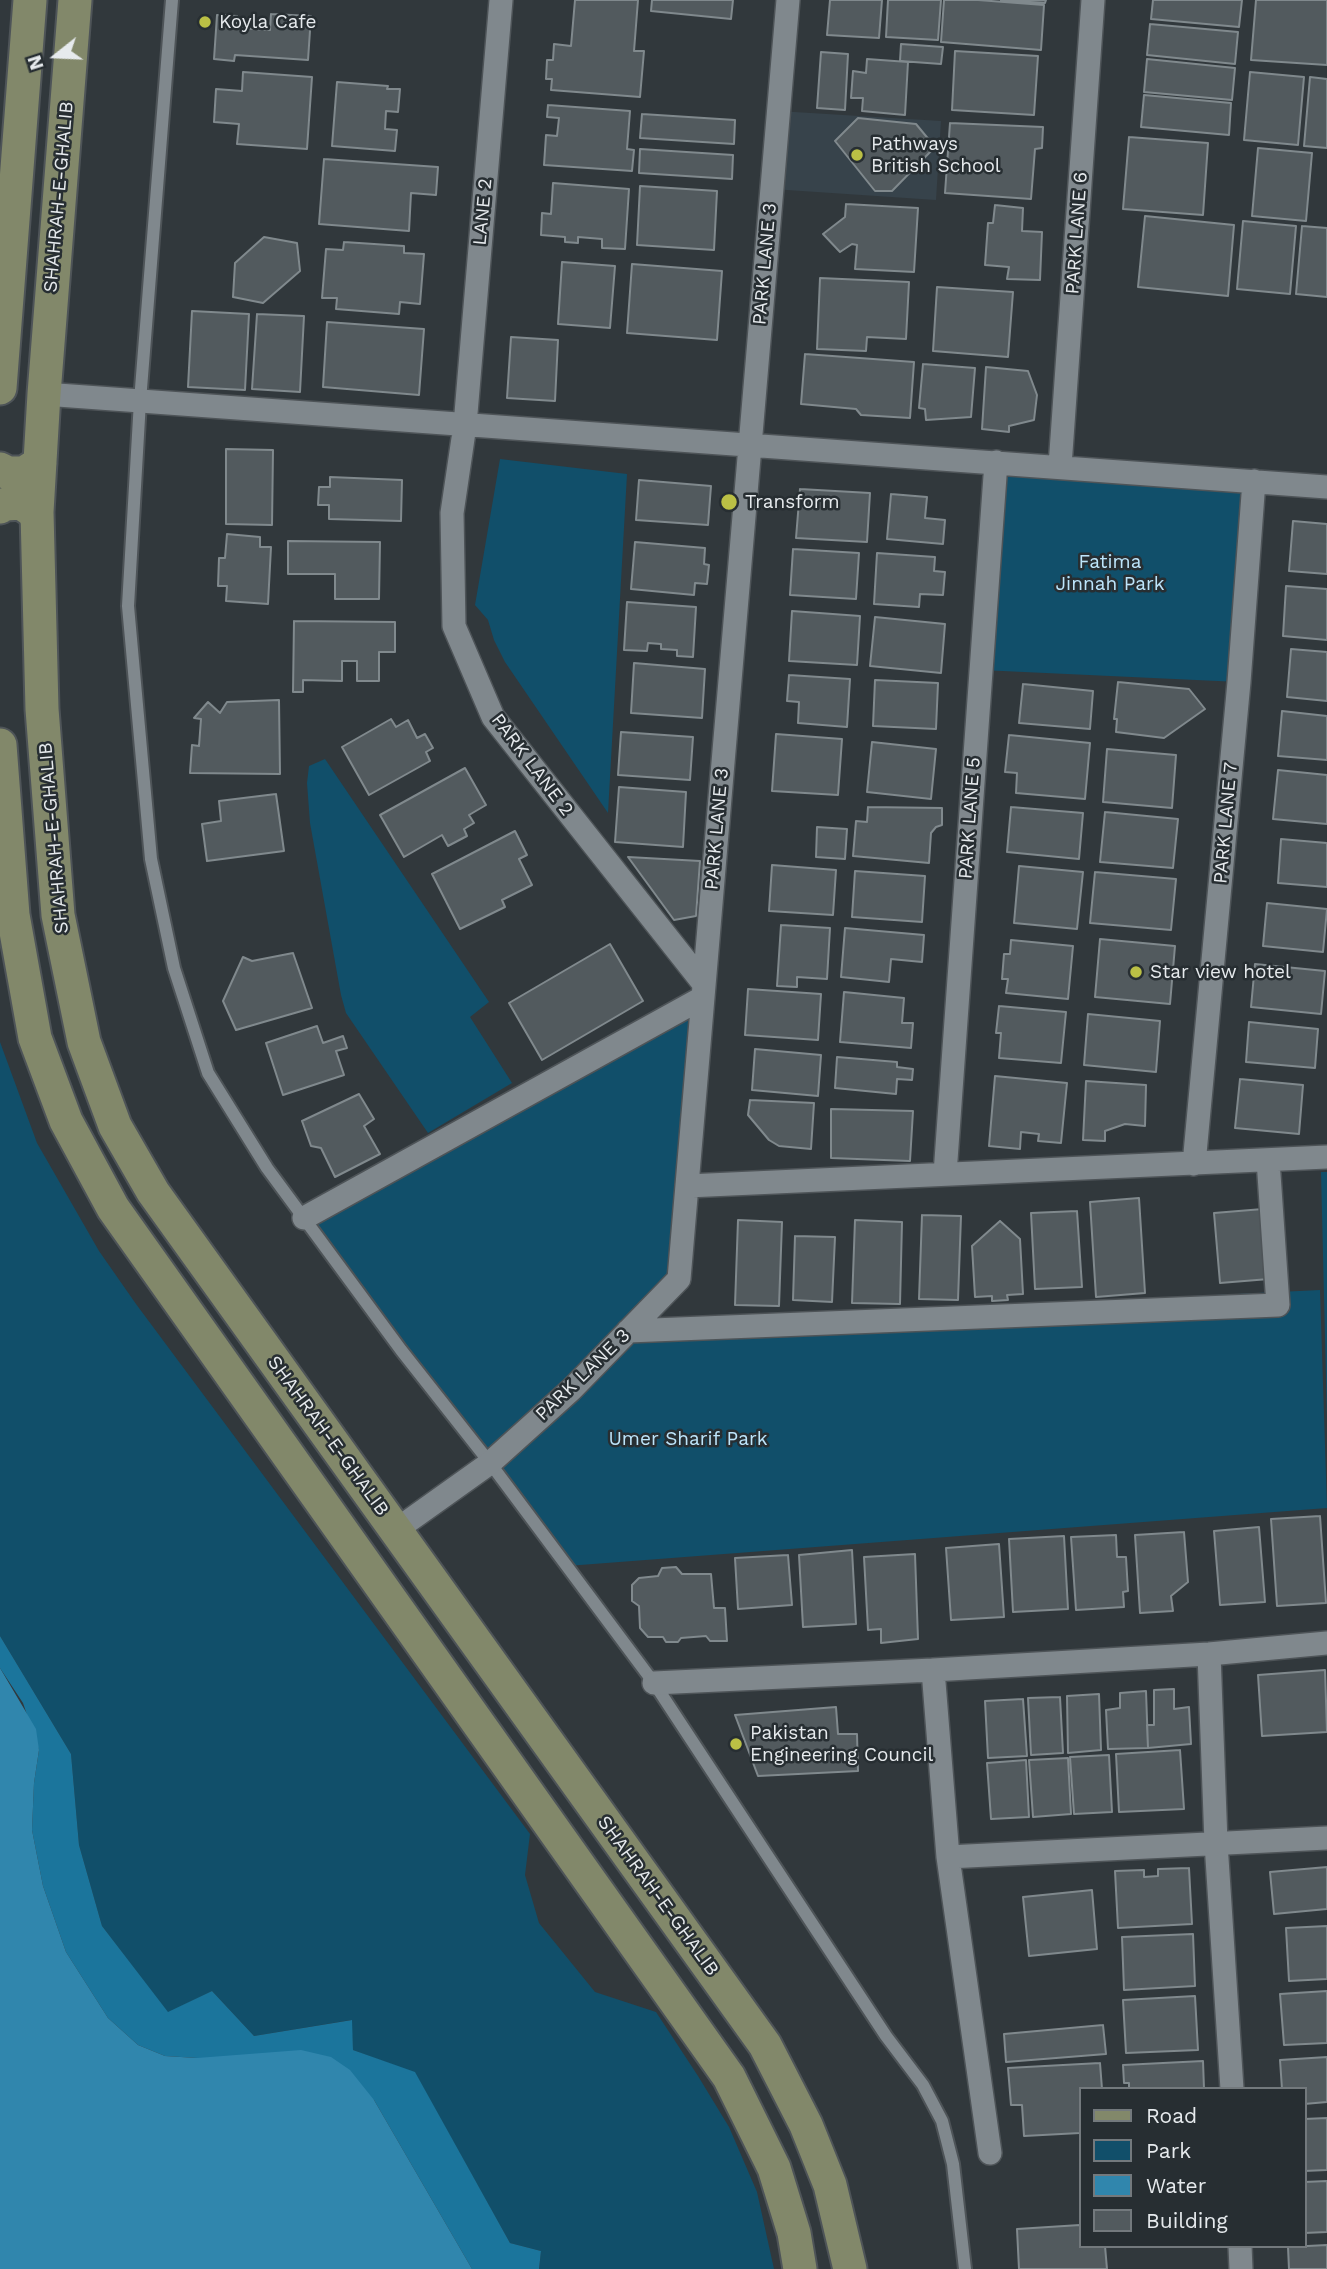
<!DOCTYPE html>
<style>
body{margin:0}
#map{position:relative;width:1327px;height:2269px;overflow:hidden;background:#31383c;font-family:"Work Sans",sans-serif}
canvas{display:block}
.legend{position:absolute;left:1079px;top:2087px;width:228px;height:161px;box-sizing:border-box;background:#272e32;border:2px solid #73797d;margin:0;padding:9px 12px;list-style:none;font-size:21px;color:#e6eaed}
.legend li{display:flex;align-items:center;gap:14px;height:35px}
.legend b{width:35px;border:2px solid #73797d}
.north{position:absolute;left:21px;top:21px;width:70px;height:70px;-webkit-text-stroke:5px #272e32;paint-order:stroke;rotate:252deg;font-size:19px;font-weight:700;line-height:28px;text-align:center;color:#e6eaed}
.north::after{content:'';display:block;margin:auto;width:24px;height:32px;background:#e6eaed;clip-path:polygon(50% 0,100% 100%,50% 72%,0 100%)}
</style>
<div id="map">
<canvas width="1327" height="2269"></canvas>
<ul class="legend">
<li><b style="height:9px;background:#82886a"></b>Road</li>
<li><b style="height:19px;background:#114f6a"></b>Park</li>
<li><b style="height:19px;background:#3086ad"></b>Water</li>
<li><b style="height:19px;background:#525a5e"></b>Building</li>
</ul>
<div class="north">N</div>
</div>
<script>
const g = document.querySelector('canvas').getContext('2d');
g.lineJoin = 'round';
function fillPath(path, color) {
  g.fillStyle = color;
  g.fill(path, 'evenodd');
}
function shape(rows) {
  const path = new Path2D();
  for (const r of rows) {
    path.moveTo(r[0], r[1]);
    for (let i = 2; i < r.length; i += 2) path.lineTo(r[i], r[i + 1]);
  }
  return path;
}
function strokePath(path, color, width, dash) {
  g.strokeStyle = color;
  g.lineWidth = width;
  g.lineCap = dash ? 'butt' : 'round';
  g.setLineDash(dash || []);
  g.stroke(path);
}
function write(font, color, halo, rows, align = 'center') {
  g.font = font + ' "Work Sans",sans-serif';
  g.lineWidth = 5;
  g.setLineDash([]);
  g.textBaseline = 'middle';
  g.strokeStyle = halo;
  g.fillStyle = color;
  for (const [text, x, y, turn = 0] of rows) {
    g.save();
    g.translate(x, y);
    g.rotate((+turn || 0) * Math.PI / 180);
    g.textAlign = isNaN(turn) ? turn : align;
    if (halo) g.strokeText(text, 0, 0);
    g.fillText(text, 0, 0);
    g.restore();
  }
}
const built = shape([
 [778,111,941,121,936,200,772,189]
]);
const green = shape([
 [500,459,627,474,608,813,505,662,494,640,488,620,475,605],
 [996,462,1254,481,1239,682,981,670],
 [325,759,489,1002,470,1017,512,1083,428,1133,346,1013,341,995,310,823,307,783,309,766],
 [702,1006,679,1279,637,1323,1320,1290,1327,1508,567,1566,309,1226],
 [0,1042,37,1143,99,1251,136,1304,530,1834,525,1875,539,1923,595,1992,656,2012,698,2076,729,2127,757,2192,774,2269,539,2269,541,2251,510,2243,415,2073,353,2050,351,2020,254,2036,212,1991,168,2013,102,1926,79,1845,71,1754,0,1636],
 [1321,1172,1327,1172,1327,1421]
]);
const forest = shape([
 [0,1636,71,1754,79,1845,102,1926,168,2012,212,1991,254,2036,352,2020,353,2050,415,2072,510,2243,541,2251,539,2269,472,2269,374,2100,197,2058,165,2056,138,2045,108,2018,66,1952,43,1886,32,1830,34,1783,39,1750,23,1703,0,1668]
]);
const water = shape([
 [0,1668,36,1729,39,1750,34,1783,32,1830,43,1886,66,1952,108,2018,138,2045,165,2056,197,2058,301,2050,331,2057,350,2070,374,2100,472,2269,0,2269]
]);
const building = shape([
 [575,0,638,0,634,51,644,51,640,97,551,90,552,79,546,79,547,60,553,60,554,44,571,46,575,0],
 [652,0,733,0,731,19,651,11,652,0],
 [830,0,882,0,879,38,827,35,830,0],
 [888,0,941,0,938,40,886,37,888,0],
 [944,0,978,0,1044,5,1041,50,941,42,944,0],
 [1001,0,1046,0,1045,3,1001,0],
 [1153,0,1242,0,1239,27,1151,19,1153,0],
 [1256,0,1327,0,1327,65,1251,60,1256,0],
 [271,14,311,16,308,60,235,55,234,61,214,59,217,15,237,16,236,28,270,30,271,14],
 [1150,24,1238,32,1235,64,1147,55,1150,24],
 [901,44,943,47,941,64,900,61,901,44],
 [955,51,1038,56,1034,115,952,110,955,51],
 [821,52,848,54,845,110,817,108,821,52],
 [867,59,908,62,905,115,862,111,863,98,851,98,853,71,866,73,867,59],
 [1147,59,1235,68,1232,100,1144,92,1147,59],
 [243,72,312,77,307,149,237,144,239,124,214,122,216,89,242,91,243,72],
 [1250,72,1304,77,1298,145,1244,140,1250,72],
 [1310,77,1327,79,1327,148,1304,146,1310,77],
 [337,82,388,86,387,89,400,89,398,112,386,111,385,129,397,130,395,151,332,146,337,82],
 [1144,95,1231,103,1229,135,1141,127,1144,95],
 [548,105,630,111,627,149,634,150,632,171,544,165,546,135,557,136,559,118,547,117,548,105],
 [642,114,735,120,734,144,640,138,642,114],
 [858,118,916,124,935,147,892,191,875,191,835,141,858,118],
 [950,123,1043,127,1042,148,1035,149,1031,199,945,193,950,123],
 [1129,137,1208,143,1203,215,1123,209,1129,137],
 [1258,148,1312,153,1306,221,1252,216,1258,148],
 [640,149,733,155,732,179,639,173,640,149],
 [324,159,438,167,436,195,411,193,409,231,319,224,324,159],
 [553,183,629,189,625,249,602,248,602,239,578,237,578,243,565,242,565,237,541,235,542,213,551,214,553,183],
 [640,186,717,191,714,250,637,245,640,186],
 [846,204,918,208,914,272,855,269,857,245,852,244,840,252,823,234,845,217,846,204],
 [995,205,1023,208,1022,231,1042,232,1040,280,1007,279,1009,267,985,265,988,223,993,223,995,205],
 [1145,216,1234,225,1228,296,1138,287,1145,216],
 [1243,221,1296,226,1290,294,1237,289,1243,221],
 [1302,226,1327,228,1327,297,1296,294,1302,226],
 [264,237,297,243,300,271,263,303,233,297,235,263,264,237],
 [344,242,404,246,404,253,424,254,420,304,400,302,399,314,336,309,337,298,322,298,326,249,343,250,344,242],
 [562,262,615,266,610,328,558,324,562,262],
 [632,264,722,271,717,340,627,333,632,264],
 [820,278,909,282,906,339,867,337,866,351,817,349,820,278],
 [937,287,1013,292,1008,357,933,351,937,287],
 [192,311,249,314,245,390,188,387,192,311],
 [257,314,304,316,300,392,252,389,257,314],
 [327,322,424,329,419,395,323,387,327,322],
 [511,337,558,340,555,401,507,398,511,337],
 [805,354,914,362,910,418,861,415,856,409,801,404,805,354],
 [923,364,975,368,971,417,926,420,925,409,919,408,923,364],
 [986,367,1028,371,1037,395,1034,420,1009,426,1009,432,982,429,986,367],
 [226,449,273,450,272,525,226,524,226,449],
 [330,477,402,480,401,521,329,519,329,505,318,505,319,487,330,487,330,477],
 [639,480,711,486,708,525,636,520,639,480],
 [800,489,870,493,867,542,796,538,800,489],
 [891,494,927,497,925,518,945,520,943,544,887,539,891,494],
 [1293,521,1327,524,1327,574,1289,571,1293,521],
 [227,534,260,537,260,547,271,547,268,604,226,601,227,586,218,586,219,558,225,558,227,534],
 [288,541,380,542,379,599,335,599,335,574,288,574,288,541],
 [635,542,705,548,704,564,709,565,707,584,695,583,694,595,631,589,635,542],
 [793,549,859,553,856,599,790,595,793,549],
 [877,553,935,557,934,571,945,572,943,595,920,594,919,607,874,604,877,553],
 [1286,586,1327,589,1327,640,1283,636,1286,586],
 [627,602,696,607,693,657,677,656,677,650,661,649,661,644,648,643,647,651,624,650,627,602],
 [792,611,860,616,857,665,789,661,792,611],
 [875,617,945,624,941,673,870,666,875,617],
 [294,621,395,622,395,652,379,652,379,681,357,681,357,661,342,661,342,681,303,680,303,692,293,692,294,621],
 [1291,649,1327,652,1327,701,1287,697,1291,649],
 [634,663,705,669,702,718,631,713,634,663],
 [789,675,850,679,847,727,798,723,799,702,787,701,789,675],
 [875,680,938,683,936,729,873,726,875,680],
 [1118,682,1189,689,1205,709,1164,738,1116,732,1117,719,1114,719,1118,682],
 [1023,684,1093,691,1090,729,1019,723,1023,684],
 [279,700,280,774,190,773,192,745,199,746,201,719,194,718,208,702,220,713,227,702,279,700],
 [1282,711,1327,716,1327,760,1278,756,1282,711],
 [391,719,396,727,408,720,417,738,425,734,433,748,426,752,430,761,369,795,342,747,391,719],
 [621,732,693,737,690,780,618,775,621,732],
 [776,734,842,739,838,795,772,791,776,734],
 [1009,735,1090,743,1085,799,1016,793,1017,773,1005,772,1009,735],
 [872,742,936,749,931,799,867,792,872,742],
 [1107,749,1176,755,1172,808,1103,802,1107,749],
 [465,768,486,805,469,815,474,823,464,829,467,836,448,846,442,835,404,857,380,815,465,768],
 [1278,770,1327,775,1327,824,1273,819,1278,770],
 [619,787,686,792,683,847,615,842,619,787],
 [276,794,284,851,207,861,202,824,221,821,219,801,276,794],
 [868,807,942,808,942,825,936,827,931,833,929,863,853,856,856,821,867,822,868,807],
 [1011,807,1083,813,1079,859,1007,852,1011,807],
 [1105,812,1178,819,1173,868,1100,862,1105,812],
 [817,827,847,829,845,859,816,857,817,827],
 [515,831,527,855,519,859,532,885,502,900,505,907,460,929,432,874,515,831],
 [1281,839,1327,843,1327,887,1278,883,1281,839],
 [628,857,700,861,696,916,674,920,628,857],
 [772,865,836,870,833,915,769,911,772,865],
 [1019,866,1083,872,1077,929,1014,923,1019,866],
 [855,871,925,876,922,922,852,917,855,871],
 [1095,872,1176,879,1171,930,1090,923,1095,872],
 [1267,903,1327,909,1323,952,1263,946,1267,903],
 [781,925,830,928,827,979,797,977,797,987,777,986,781,925],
 [845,928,924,935,922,962,891,959,889,982,841,977,845,928],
 [1100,939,1175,946,1170,1004,1095,997,1100,939],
 [1011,940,1073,946,1068,999,1006,993,1008,979,1002,979,1004,954,1010,954,1011,940],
 [610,944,643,1001,542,1060,509,1003,610,944],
 [293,953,312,1008,236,1030,223,1001,243,957,252,961,293,953],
 [1255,964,1325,971,1321,1014,1251,1007,1255,964],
 [748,989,821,994,818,1040,745,1035,748,989],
 [844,992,904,998,902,1023,913,1023,911,1048,840,1042,844,992],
 [999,1006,1066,1012,1061,1063,999,1058,1001,1033,996,1033,999,1006],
 [1088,1014,1160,1021,1156,1072,1084,1065,1088,1014],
 [1249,1022,1318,1029,1315,1068,1246,1062,1249,1022],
 [317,1026,323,1043,343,1036,347,1048,336,1051,344,1075,283,1095,266,1043,317,1026],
 [755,1049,821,1055,818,1096,752,1090,755,1049],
 [837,1057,897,1062,897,1067,913,1069,912,1080,897,1079,896,1094,835,1088,837,1057],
 [995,1076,1067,1083,1061,1143,1038,1141,1039,1134,1021,1132,1020,1149,989,1146,995,1076],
 [1240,1079,1303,1085,1299,1134,1235,1128,1240,1079],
 [1086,1081,1146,1085,1145,1126,1125,1124,1105,1131,1105,1141,1083,1140,1086,1081],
 [359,1094,374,1119,364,1126,380,1154,335,1177,321,1148,311,1146,302,1121,359,1094],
 [750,1100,814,1103,811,1149,779,1146,769,1140,748,1115,750,1100],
 [831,1109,913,1111,910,1161,831,1158,831,1109],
 [1139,1198,1145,1293,1096,1297,1090,1202,1139,1198],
 [1263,1209,1269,1279,1220,1283,1214,1213,1263,1209],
 [1077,1211,1082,1287,1035,1289,1031,1213,1077,1211],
 [922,1215,961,1216,958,1300,919,1299,922,1215],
 [738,1220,782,1222,779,1306,735,1305,738,1220],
 [855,1220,902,1222,900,1304,852,1303,855,1220],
 [1000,1221,1020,1239,1023,1294,1007,1295,1008,1300,992,1301,992,1296,975,1297,972,1246,1000,1221],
 [795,1236,835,1237,832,1302,793,1300,795,1236],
 [1320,1516,1326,1603,1277,1606,1271,1519,1320,1516],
 [1259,1527,1265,1602,1220,1605,1214,1531,1259,1527],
 [1184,1532,1188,1582,1171,1596,1173,1611,1140,1613,1135,1535,1184,1532],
 [1116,1535,1117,1557,1126,1557,1128,1591,1123,1592,1124,1607,1076,1610,1071,1537,1116,1535],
 [1064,1536,1068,1609,1013,1612,1009,1539,1064,1536],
 [999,1544,1004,1617,951,1620,946,1548,999,1544],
 [852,1550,856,1624,803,1627,799,1555,852,1550],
 [915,1554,918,1639,881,1643,881,1629,868,1630,864,1557,915,1554],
 [788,1555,792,1605,738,1609,735,1558,788,1555],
 [676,1567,682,1574,711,1574,714,1608,725,1608,727,1641,710,1641,706,1636,681,1638,678,1642,666,1642,663,1637,648,1637,640,1628,639,1606,632,1601,632,1585,639,1578,658,1576,662,1568,676,1567],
 [1325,1670,1327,1732,1262,1736,1258,1675,1325,1670],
 [1174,1689,1174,1709,1189,1707,1191,1744,1148,1748,1147,1725,1154,1725,1154,1690,1174,1689],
 [1146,1691,1148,1748,1108,1749,1106,1710,1120,1708,1120,1693,1146,1691],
 [1099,1694,1101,1750,1068,1753,1067,1696,1099,1694],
 [1060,1697,1063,1753,1031,1755,1028,1698,1060,1697],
 [1023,1699,1027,1756,988,1758,985,1701,1023,1699],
 [836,1707,838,1734,857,1734,858,1771,758,1776,735,1715,836,1707],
 [1180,1750,1184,1809,1119,1812,1116,1754,1180,1750],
 [1109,1755,1112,1812,1074,1814,1070,1757,1109,1755],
 [1068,1758,1071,1814,1033,1817,1029,1760,1068,1758],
 [1026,1760,1029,1817,991,1819,987,1763,1026,1760],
 [1327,1867,1327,1909,1274,1914,1270,1872,1327,1867],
 [1189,1868,1192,1924,1118,1928,1115,1871,1144,1870,1144,1877,1158,1876,1158,1869,1189,1868],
 [1092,1890,1097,1949,1029,1956,1023,1897,1092,1890],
 [1327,1926,1327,1979,1289,1981,1286,1928,1327,1926],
 [1193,1934,1195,1986,1124,1990,1122,1937,1193,1934],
 [1327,1991,1327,2043,1284,2045,1280,1994,1327,1991],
 [1195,1996,1198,2050,1126,2053,1123,2000,1195,1996],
 [1103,2025,1106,2054,1006,2062,1004,2034,1103,2025],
 [1327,2057,1327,2102,1304,2104,1304,2089,1282,2089,1280,2060,1327,2057],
 [1203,2061,1204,2089,1129,2089,1129,2083,1124,2083,1123,2065,1203,2061],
 [1100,2063,1102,2089,1080,2089,1080,2133,1024,2136,1022,2105,1011,2105,1008,2068,1100,2063],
 [1327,2118,1327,2170,1304,2171,1304,2119,1327,2118],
 [1327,2181,1327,2232,1304,2233,1304,2182,1327,2181],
 [1080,2225,1080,2246,1105,2246,1107,2269,1019,2269,1017,2229,1080,2225],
 [1327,2245,1327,2269,1289,2269,1288,2247,1327,2245]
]);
const lane = shape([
 [172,0,140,401,128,606,151,859,174,968,208,1073,267,1168,401,1350,490,1463,654,1683,886,2036,923,2085,942,2121,953,2164,965,2269]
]);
const street = shape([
 [501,0,465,425,452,513,454,626,493,717,704,984],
 [44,394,1327,487],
 [1060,466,1093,0],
 [1194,1164,1239,682,1254,481],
 [945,1174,996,462],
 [687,1186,1327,1157],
 [304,1218,702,998],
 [628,1331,1278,1305,1268,1160],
 [396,1530,490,1463,571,1390,679,1279,788,0],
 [1209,1654,1216,1843,1232,2089],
 [933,1670,948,1857,990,2153],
 [654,1683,933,1670,1209,1654,1327,1643],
 [948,1857,1327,1838],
 [1240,2246,1241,2269]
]);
const secondary = shape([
 [75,0,44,394,37,512,42,709,58,915,84,1042,115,1126,153,1192,765,2045,806,2125,830,2185,850,2269],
 [0,388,30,0],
 [0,469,8,473,24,473,40,463],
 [0,507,6,504,21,503,34,512,37,520],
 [0,745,13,915,35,1038,66,1121,113,1208,729,2077,774,2168,794,2233,800,2269]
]);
const markers = [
 [205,22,7,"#bbc045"],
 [857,155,7,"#bbc045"],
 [729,502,9,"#bbc045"],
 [1136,972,7,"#bbc045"],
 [736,1744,7,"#bbc045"]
];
const poiNames = [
 ["Koyla Cafe",219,22],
 ["Pathways",871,144],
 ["British School",871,166],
 ["Transform",745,502],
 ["Star view hotel",1150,972],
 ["Pakistan",750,1733],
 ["Engineering Council",750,1755]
];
const streetNames = [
 ["SHAHRAH-E-GHALIB",59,197,-85],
 ["LANE 2",483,212,-85],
 ["PARK LANE 6",1077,233,-86],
 ["PARK LANE 3",765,264,-85],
 ["PARK LANE 2",532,765,53],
 ["PARK LANE 5",970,818,-86],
 ["PARK LANE 7",1226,823,-85],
 ["PARK LANE 3",717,829,-85],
 ["SHAHRAH-E-GHALIB",54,838,-95],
 ["PARK LANE 3",583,1375,-44],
 ["SHAHRAH-E-GHALIB",328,1436,54],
 ["SHAHRAH-E-GHALIB",658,1896,54]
];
const parkNames = [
 ["Fatima",1110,562],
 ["Jinnah Park",1110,584],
 ["Umer Sharif Park",688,1439]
];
fillPath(built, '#37434b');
fillPath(green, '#114f6a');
fillPath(forest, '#1b759c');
fillPath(water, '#3086ad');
fillPath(building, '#525a5e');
strokePath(building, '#80898d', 2);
strokePath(lane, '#4e5458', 16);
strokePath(street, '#4e5458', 26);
strokePath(secondary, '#4e5458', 37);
strokePath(lane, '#80888d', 12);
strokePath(street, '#80888d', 23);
strokePath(secondary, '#82886a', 33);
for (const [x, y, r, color] of markers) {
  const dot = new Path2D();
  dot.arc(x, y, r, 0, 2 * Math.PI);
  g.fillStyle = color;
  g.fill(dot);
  strokePath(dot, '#272e32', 2.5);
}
write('19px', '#e6eaed', '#272e32', poiNames, 'left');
write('19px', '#e6eaed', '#272e32', streetNames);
write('19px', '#bde5fb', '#272e32', parkNames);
</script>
